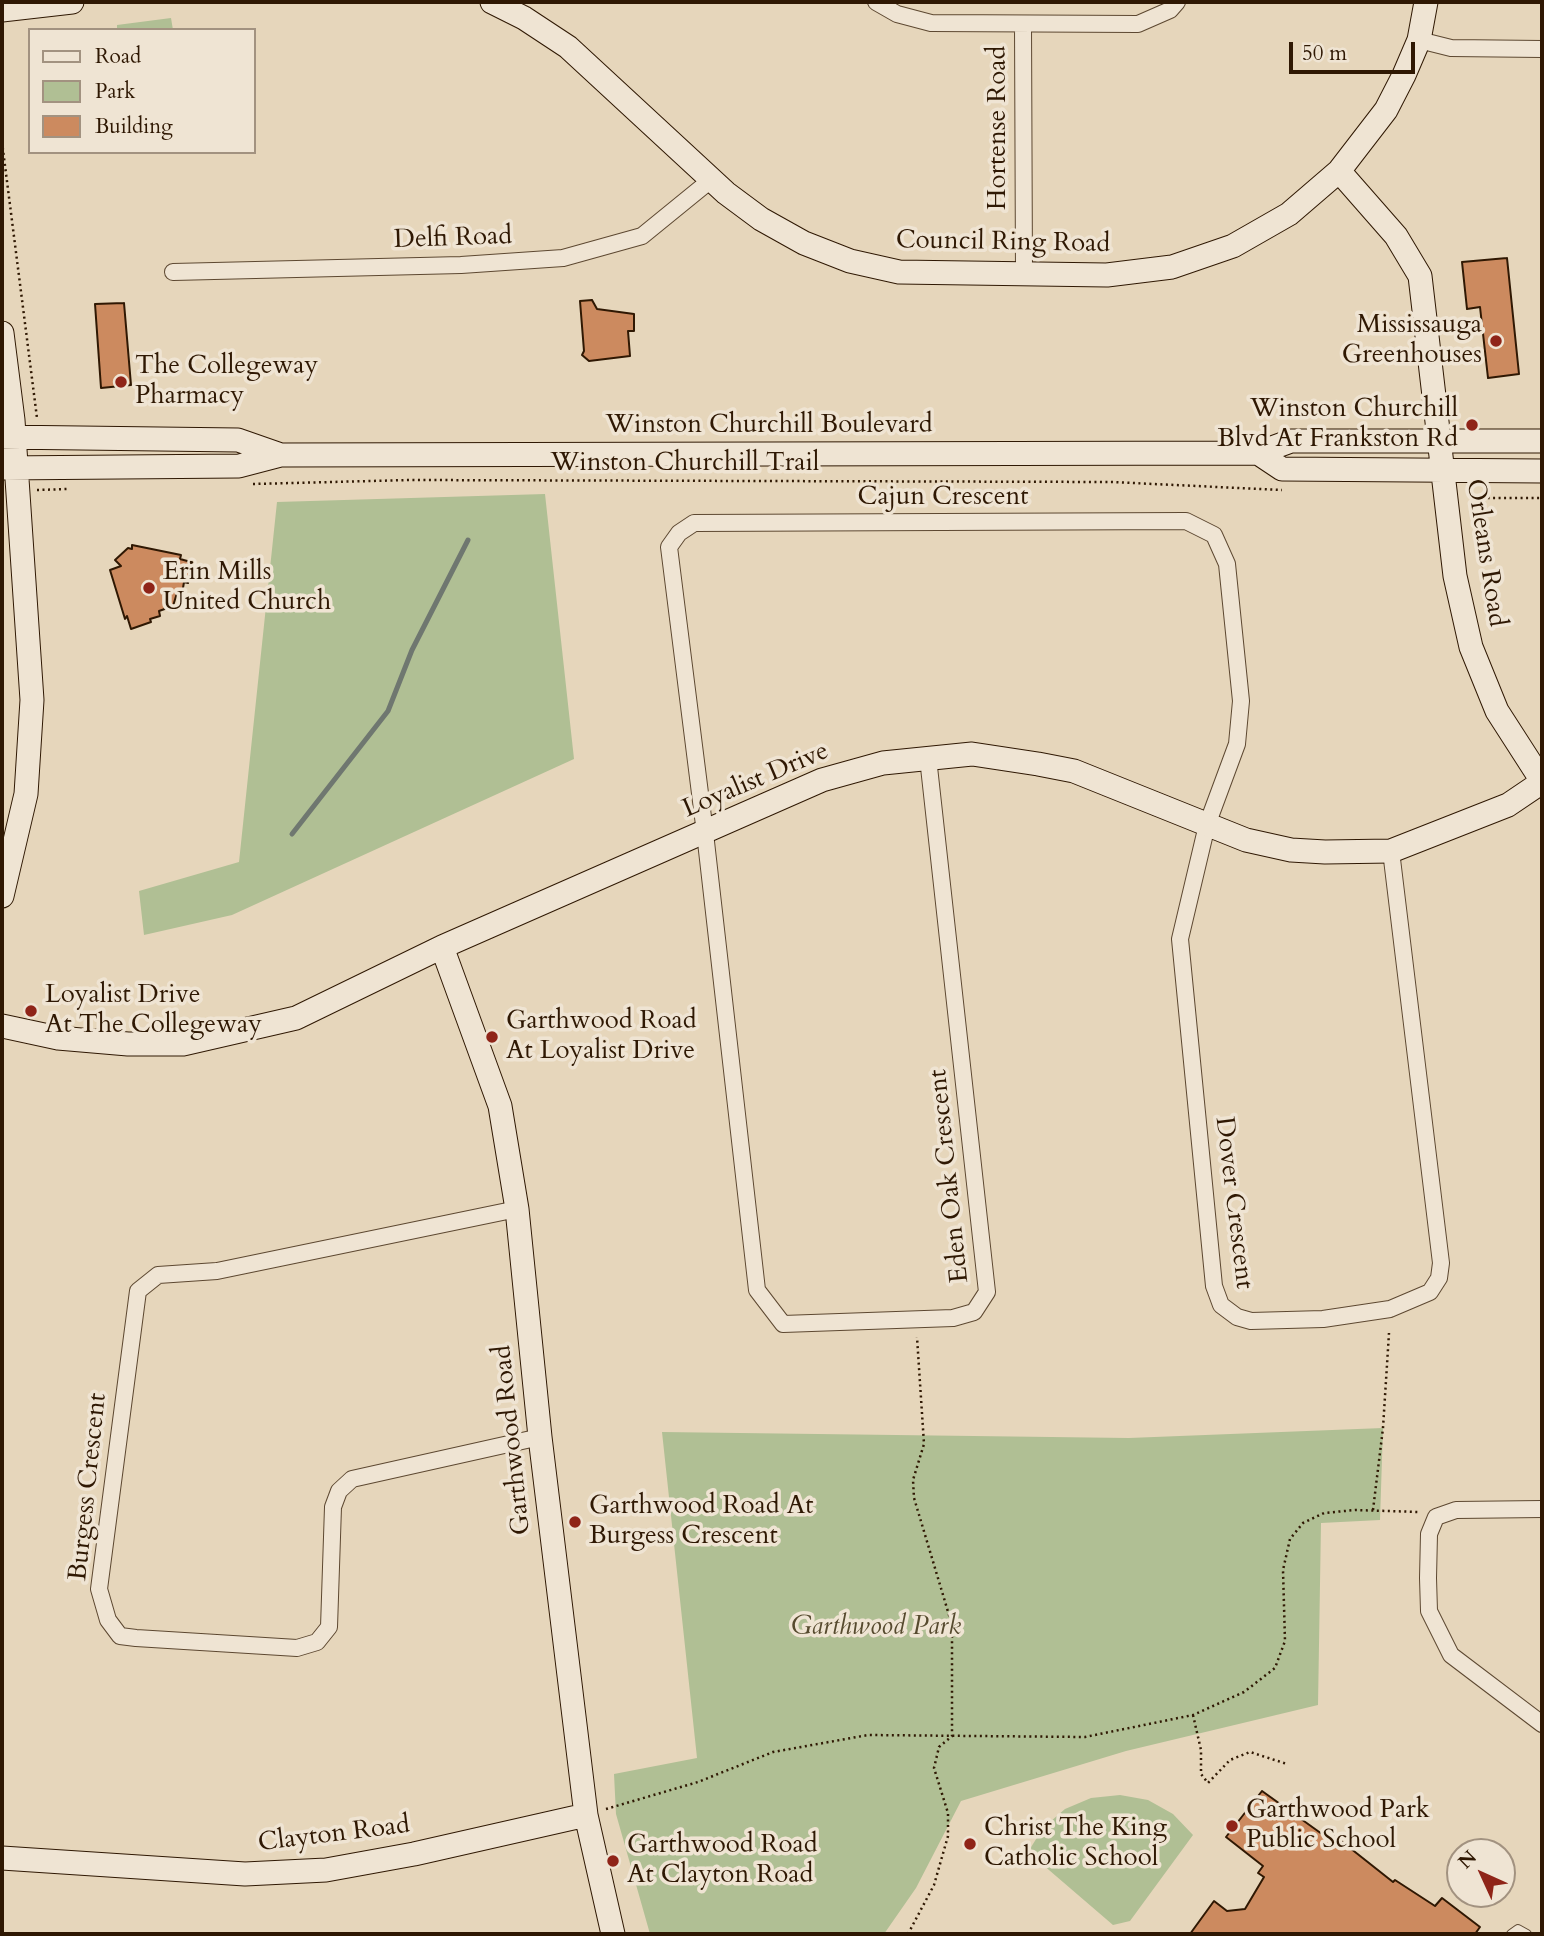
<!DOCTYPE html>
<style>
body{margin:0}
#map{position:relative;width:1544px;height:1936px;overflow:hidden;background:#e6d6bb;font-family:Cardo,serif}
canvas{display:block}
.frame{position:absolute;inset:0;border:4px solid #2f1803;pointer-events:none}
.legend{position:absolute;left:28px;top:28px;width:228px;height:126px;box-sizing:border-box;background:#efe4d3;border:2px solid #a29280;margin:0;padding:9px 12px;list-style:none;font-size:21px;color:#2f1803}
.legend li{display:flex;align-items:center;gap:14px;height:35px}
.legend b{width:35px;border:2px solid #a29280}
.north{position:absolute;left:1446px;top:1838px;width:70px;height:70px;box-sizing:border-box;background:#efe4d3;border:2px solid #a29280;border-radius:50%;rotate:315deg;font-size:19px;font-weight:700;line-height:28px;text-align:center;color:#2f1803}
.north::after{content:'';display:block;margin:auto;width:24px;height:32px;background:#8f2418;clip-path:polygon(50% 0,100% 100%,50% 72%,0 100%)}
.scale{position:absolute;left:1289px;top:42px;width:126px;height:32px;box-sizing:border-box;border:4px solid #2f1803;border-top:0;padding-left:9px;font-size:21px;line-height:24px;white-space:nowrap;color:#2f1803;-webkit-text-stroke:5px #efe4d3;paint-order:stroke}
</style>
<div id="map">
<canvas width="1544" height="1936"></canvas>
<div class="frame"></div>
<ul class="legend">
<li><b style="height:9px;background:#efe4d3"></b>Road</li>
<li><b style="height:19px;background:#b0bf94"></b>Park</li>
<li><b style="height:19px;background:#cc8a5f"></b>Building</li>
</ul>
<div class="north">N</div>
<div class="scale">50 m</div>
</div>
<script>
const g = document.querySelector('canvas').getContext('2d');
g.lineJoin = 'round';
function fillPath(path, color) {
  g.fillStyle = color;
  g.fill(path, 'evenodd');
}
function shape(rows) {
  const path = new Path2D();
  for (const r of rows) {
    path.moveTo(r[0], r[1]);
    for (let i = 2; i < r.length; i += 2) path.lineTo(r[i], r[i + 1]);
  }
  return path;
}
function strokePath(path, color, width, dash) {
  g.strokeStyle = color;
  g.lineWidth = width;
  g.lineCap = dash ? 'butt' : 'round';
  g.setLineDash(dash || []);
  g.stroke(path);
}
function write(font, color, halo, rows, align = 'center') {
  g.font = font + ' Cardo,serif';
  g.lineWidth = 7;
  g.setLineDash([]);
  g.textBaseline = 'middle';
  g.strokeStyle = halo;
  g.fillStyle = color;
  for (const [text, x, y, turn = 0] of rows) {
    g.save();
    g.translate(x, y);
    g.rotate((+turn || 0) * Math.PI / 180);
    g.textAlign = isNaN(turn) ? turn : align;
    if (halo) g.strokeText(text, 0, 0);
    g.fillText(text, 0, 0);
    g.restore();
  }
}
const green = shape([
 [171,18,173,30,117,30,117,25],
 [545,494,574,759,232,915,144,935,139,891,239,862,277,502],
 [1383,1428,1380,1520,1321,1523,1318,1705,1126,1751,961,1801,916,1888,884,1934,650,1934,616,1814,614,1774,697,1758,662,1432,1129,1438],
 [1120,1795,1148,1800,1173,1814,1193,1835,1130,1921,1113,1925,1028,1852,1043,1828,1065,1809,1091,1798]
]);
const stream = shape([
 [292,834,388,711,412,650,468,540]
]);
const building = shape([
 [1507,258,1519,374,1488,378,1480,307,1467,309,1462,262,1507,258],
 [592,300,597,309,634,314,634,331,628,331,630,356,589,361,582,355,584,351,580,301,592,300],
 [124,303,131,385,101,388,95,304,124,303],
 [132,545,181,555,180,559,191,562,188,583,184,582,182,594,177,593,173,606,159,611,160,616,150,619,151,622,131,629,127,616,125,619,110,570,121,566,115,560,128,548,132,549,132,545],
 [1262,1791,1322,1834,1326,1829,1393,1882,1395,1880,1435,1906,1442,1898,1480,1927,1475,1934,1190,1934,1214,1901,1227,1911,1245,1909,1264,1877,1258,1873,1263,1866,1226,1837,1262,1791]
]);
const path = shape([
 [2,142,37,418],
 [253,484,410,480,1111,482,1282,490],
 [37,490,68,489],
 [1467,492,1479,498,1542,498],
 [1373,1510,1383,1428,1389,1333],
 [1193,1715,1201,1750,1201,1774,1208,1783,1230,1760,1250,1752,1287,1764],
 [606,1809,698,1782,773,1752,868,1735,1085,1737,1193,1715,1244,1692,1275,1668,1285,1641,1283,1570,1290,1539,1303,1523,1324,1513,1355,1510,1419,1512],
 [908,1934,934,1885,948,1836,948,1813,934,1768,939,1747,952,1736,952,1625,914,1498,913,1480,924,1444,917,1337]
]);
const lane = shape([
 [1511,1934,1518,1929,1527,1934]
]);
const street = shape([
 [876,2,897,14,931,23,1138,24,1170,10,1177,2],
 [1023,24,1024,275],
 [1419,40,1451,48,1542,49],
 [173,272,461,265,563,258,642,236,712,179],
 [928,758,987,1292,974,1312,953,1318,783,1324,757,1290,705,833,669,547,679,533,694,523,1186,521,1214,535,1227,564,1241,701,1237,744,1207,825,1180,939,1214,1286,1221,1305,1237,1317,1251,1321,1323,1319,1390,1309,1430,1292,1439,1278,1441,1263,1391,851],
 [517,1209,217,1271,158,1275,138,1291,99,1589,108,1620,120,1636,136,1638,297,1648,317,1642,329,1627,333,1507,339,1491,352,1479,540,1437],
 [1542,1509,1456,1510,1436,1517,1429,1534,1428,1578,1429,1611,1451,1655,1542,1724]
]);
const secondary = shape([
 [492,2,524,18,568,47,726,193,761,219,804,243,850,261,899,272,1107,275,1172,267,1233,246,1289,214,1339,171,1386,110,1404,75,1419,40,1426,2],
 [2,10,72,2],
 [1339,171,1396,236,1420,276,1455,576,1471,647,1497,711,1542,781],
 [2,333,13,420,32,700,26,794,2,896],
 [2,437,238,440,281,455],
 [1258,453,1282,469,1542,471],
 [2,468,239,466,281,455,1258,453,1291,441,1542,441],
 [442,947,500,1106,517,1209,540,1437,586,1815,613,1934],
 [2,1026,58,1038,128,1044,183,1044,296,1018,442,947,822,780,883,763,972,754,1038,764,1074,771,1246,840,1291,850,1325,852,1391,851,1508,805,1542,782],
 [2,1858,245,1874,326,1870,414,1854,586,1815]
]);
const markers = [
 [1496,341,7,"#8f2418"],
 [121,382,7,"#8f2418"],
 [1472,425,7,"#8f2418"],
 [149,588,7,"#8f2418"],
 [31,1011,7,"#8f2418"],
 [492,1037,7,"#8f2418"],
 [575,1522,7,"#8f2418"],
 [1232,1826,7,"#8f2418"],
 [970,1844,7,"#8f2418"],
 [613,1861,7,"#8f2418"]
];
const streetNames = [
 ["Hortense Road",999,128,-90],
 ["Delfi Road",453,239,-2],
 ["Council Ring Road",1003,243,1],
 ["Winston Churchill Boulevard",769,426],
 ["Winston Churchill Trail",685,464],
 ["Cajun Crescent",943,498],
 ["Orleans Road",1485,553,81],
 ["Loyalist Drive",756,781,-23],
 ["Eden Oak Crescent",950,1176,-96],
 ["Dover Crescent",1233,1203,83],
 ["Garthwood Road",513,1440,-96],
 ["Burgess Crescent",89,1487,-84],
 ["Clayton Road",334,1835,-7]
];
const poiNames = [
 ["Mississauga",1482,326,"right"],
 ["Greenhouses",1482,356,"right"],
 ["The Collegeway",135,367],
 ["Pharmacy",135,397],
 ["Winston Churchill",1458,410,"right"],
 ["Blvd At Frankston Rd",1458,440,"right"],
 ["Erin Mills",163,573],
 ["United Church",163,603],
 ["Loyalist Drive",45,996],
 ["At The Collegeway",45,1026],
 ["Garthwood Road",506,1022],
 ["At Loyalist Drive",506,1052],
 ["Garthwood Road At",589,1507],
 ["Burgess Crescent",589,1537],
 ["Garthwood Park",1246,1811],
 ["Public School",1246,1841],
 ["Christ The King",984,1829],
 ["Catholic School",984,1859],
 ["Garthwood Road",627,1846],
 ["At Clayton Road",627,1876]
];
const parkNames = [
 ["Garthwood Park",876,1628]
];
fillPath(green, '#b0bf94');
strokePath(stream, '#6f7770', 5);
fillPath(building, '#cc8a5f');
strokePath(building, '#2f1803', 2);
strokePath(lane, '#5d4831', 10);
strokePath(street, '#5d4831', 18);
strokePath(secondary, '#2f1803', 25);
strokePath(path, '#2f1803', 2.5, [2, 3.5]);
strokePath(lane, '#efe4d3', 8);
strokePath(street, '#efe4d3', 16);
strokePath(secondary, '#efe4d3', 23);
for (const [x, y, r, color] of markers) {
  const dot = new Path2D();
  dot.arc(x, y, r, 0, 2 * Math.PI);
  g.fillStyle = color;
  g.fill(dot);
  strokePath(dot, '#efe4d3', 2.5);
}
write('26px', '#2f1803', '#efe4d3', streetNames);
write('26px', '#2f1803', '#efe4d3', poiNames, 'left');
write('italic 26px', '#564a2e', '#efe4d3', parkNames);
</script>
